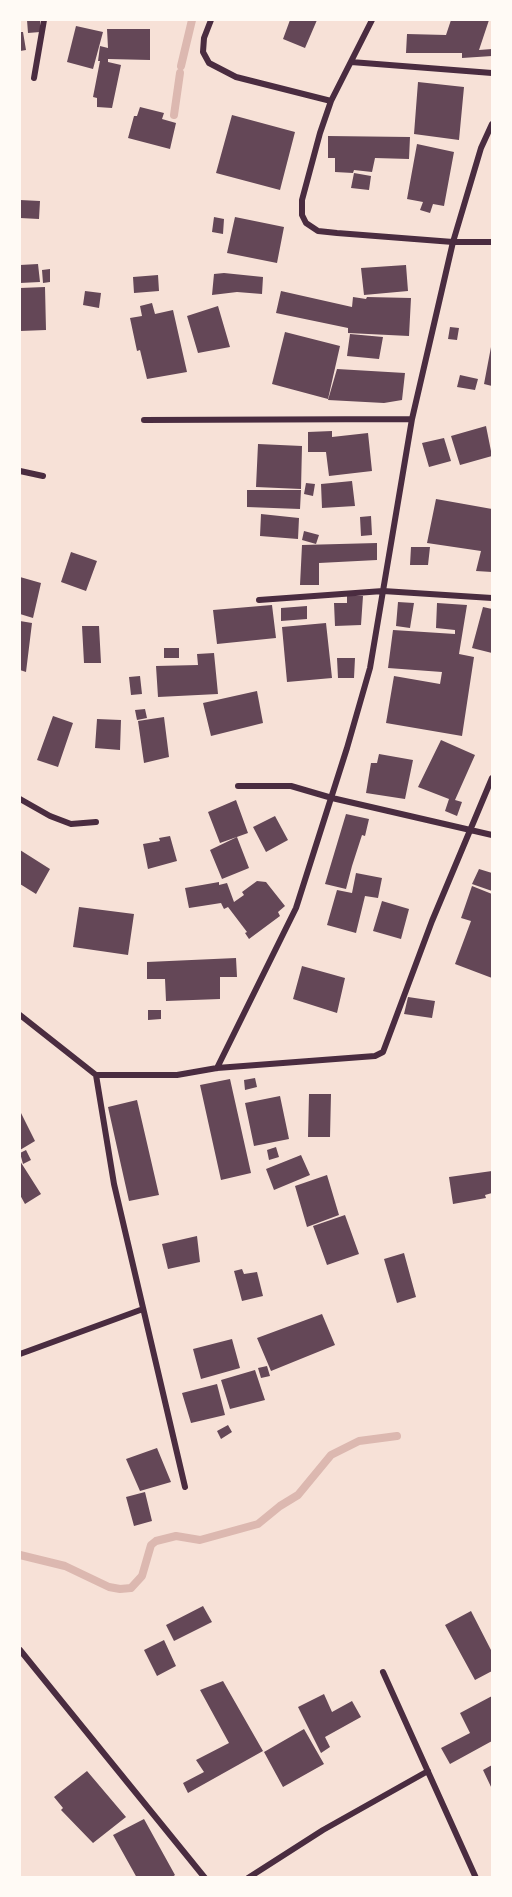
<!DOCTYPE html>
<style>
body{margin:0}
#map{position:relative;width:512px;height:1897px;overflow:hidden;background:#f7e1d7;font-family:Inter,sans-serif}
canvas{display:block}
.frame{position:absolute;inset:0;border:21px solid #fffaf5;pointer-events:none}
</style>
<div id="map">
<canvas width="512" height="1897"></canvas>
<div class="frame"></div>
</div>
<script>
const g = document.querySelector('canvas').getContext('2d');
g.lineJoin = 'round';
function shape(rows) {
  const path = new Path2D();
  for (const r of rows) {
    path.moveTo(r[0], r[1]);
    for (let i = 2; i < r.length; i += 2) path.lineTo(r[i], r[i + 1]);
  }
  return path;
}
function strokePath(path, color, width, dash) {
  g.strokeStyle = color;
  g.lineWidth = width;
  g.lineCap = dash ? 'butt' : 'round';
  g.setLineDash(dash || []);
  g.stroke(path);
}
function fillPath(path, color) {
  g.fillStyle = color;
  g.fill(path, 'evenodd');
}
const stream = shape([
 [181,66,192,20],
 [174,115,180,73],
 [20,1555,65,1566,109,1587,120,1589,131,1588,142,1576,151,1545,156,1541,176,1536,200,1540,258,1524,280,1506,298,1495,331,1455,359,1441,397,1436]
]);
const building = shape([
 [27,20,40,20,40,32,28,33],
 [290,20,317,20,305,48,283,39],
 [451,20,489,20,479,50,492,49,492,56,462,58,462,53,406,53,407,34,446,35],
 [76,26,103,32,93,69,67,62],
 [107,29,150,29,150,60,108,59,108,62,121,65,112,108,97,107,97,98,93,97,100,61,98,61,100,46,108,48],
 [20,32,23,32,26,50,20,51],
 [418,82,464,87,459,140,414,134],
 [140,107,164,113,162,119,176,123,170,149,128,138,134,116,137,116],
 [232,115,295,132,280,190,216,173],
 [328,136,410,137,409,159,375,158,372,172,354,170,353,173,335,172,335,158,328,158],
 [417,144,454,152,444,206,433,204,430,213,420,210,423,202,407,199],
 [354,173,371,176,369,190,351,188],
 [20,200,40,201,39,219,20,218],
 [214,217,224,219,223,234,212,232],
 [235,217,284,227,277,263,227,253],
 [38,264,40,282,20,283,20,265],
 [406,265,408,291,364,295,361,268],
 [50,269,50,282,43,283,42,270],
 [224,273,263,277,262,294,237,292,212,295,214,274],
 [158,275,159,291,134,293,133,277],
 [45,287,46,330,20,331,20,288],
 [85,291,101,293,99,308,83,305],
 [281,291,352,307,353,297,366,299,367,297,411,298,409,336,348,333,348,328,276,313],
 [152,303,155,314,173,310,187,372,147,379,140,350,137,351,130,318,142,316,140,306],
 [218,306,230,347,198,353,187,316],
 [450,327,459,328,457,340,448,339],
 [285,332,340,346,328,399,272,384],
 [350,334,383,337,379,359,347,356],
 [491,347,492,347,492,386,484,384],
 [337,369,405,373,402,400,384,403,328,400],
 [460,375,478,379,475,390,457,387],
 [486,426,492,456,460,465,451,436],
 [332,431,332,437,368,433,372,471,329,476,326,452,308,452,308,432],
 [444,438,451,461,429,467,422,443],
 [258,444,302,446,301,489,256,487],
 [352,481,355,506,322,508,321,484],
 [306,483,315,484,313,496,304,494],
 [247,490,301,490,300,509,247,507],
 [436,499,492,509,492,572,476,571,481,551,427,543],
 [261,514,299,518,298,539,260,536],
 [371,516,372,535,361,536,360,517],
 [304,531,319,535,316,544,302,540],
 [377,543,377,560,319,563,319,585,300,585,302,545],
 [411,547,430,547,428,565,410,565],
 [71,552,97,561,86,591,61,582],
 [20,577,41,583,33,618,20,614],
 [347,596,363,596,361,625,335,626,334,603,347,603],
 [398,602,414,603,410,628,396,626],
 [437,603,467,605,459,654,474,657,462,736,386,723,394,676,440,684,442,672,388,668,393,630,455,634,455,630,436,628],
 [272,605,276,638,217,644,213,610],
 [307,606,307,619,281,621,281,608],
 [483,607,492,609,492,653,472,648],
 [20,621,32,623,26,672,20,670],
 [326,623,332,678,287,682,282,627],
 [82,626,99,626,101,663,84,663],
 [164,648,179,648,179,658,164,658],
 [214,653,218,694,158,697,156,666,198,665,197,654],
 [337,658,355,658,354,678,338,678],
 [140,676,142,694,131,695,129,677],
 [257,691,263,723,211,736,203,703],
 [145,709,147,718,137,720,135,710],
 [53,716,73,723,58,767,37,760],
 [164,717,169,757,144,763,138,721],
 [97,719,121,720,120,750,95,748],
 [441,740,475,755,455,800,462,802,457,816,445,811,449,799,418,787],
 [379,754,413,760,405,799,366,793,371,763,377,763],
 [236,800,248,833,220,843,208,812],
 [346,814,369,819,365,836,362,835,352,866,346,889,325,884],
 [275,816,288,840,266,852,253,827],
 [170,836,177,861,148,869,143,844,160,841,159,838],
 [237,837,249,868,222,879,210,850],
 [20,850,50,869,36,894,20,884],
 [479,869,492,873,492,891,472,884],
 [356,873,382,878,378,898,365,896,356,933,327,925,337,890,352,893],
 [257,881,266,882,285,906,278,912,280,916,249,939,245,933,247,932,228,907,224,909,221,903,189,908,185,888,219,882,219,885,227,883,234,902,244,895,242,892],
 [472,886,492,894,492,978,455,964,471,921,461,918],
 [382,901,409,909,401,939,373,931],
 [79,907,134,914,128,955,73,947],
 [236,958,237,977,220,977,220,999,166,1001,165,979,147,979,147,962],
 [302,966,345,978,337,1013,293,999],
 [408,997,435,1001,432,1018,404,1014],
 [148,1010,161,1010,161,1019,148,1020],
 [255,1078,257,1087,245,1090,244,1080],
 [230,1079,251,1173,221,1180,200,1085],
 [309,1094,331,1094,330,1137,308,1137],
 [280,1096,289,1139,254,1146,245,1103],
 [137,1100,159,1195,129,1201,108,1107],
 [20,1111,35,1141,20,1150],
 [276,1147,279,1157,269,1160,267,1150],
 [26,1150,31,1160,23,1164,20,1153],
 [301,1155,310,1175,274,1190,266,1169],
 [20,1161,41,1194,25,1204,20,1195],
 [492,1171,492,1193,485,1195,486,1198,453,1204,449,1177],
 [327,1175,339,1215,307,1227,295,1186],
 [345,1215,359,1254,327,1265,313,1226],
 [197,1236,200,1262,168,1269,162,1244],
 [404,1253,416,1297,397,1303,384,1259],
 [242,1269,244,1274,257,1272,263,1296,242,1301,234,1271],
 [322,1314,335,1345,271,1371,257,1338],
 [232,1339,240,1368,201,1379,193,1349],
 [267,1366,270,1376,261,1378,258,1368],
 [255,1370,265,1400,230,1409,221,1380],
 [217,1384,225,1415,191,1423,182,1393],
 [228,1425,232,1432,221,1439,217,1431],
 [157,1448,171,1482,140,1491,126,1459],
 [145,1492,152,1521,134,1526,126,1497],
 [203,1606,212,1622,174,1641,166,1625],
 [471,1611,492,1652,492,1671,475,1680,445,1625],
 [164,1640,176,1666,157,1676,144,1650],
 [223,1681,263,1751,188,1793,183,1783,204,1772,196,1760,229,1743,200,1690],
 [324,1694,332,1712,352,1701,361,1717,325,1737,330,1747,321,1753,298,1707],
 [492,1696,492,1741,450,1764,441,1748,470,1733,460,1713],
 [304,1729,324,1764,283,1787,264,1752],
 [492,1765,492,1789,483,1770],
 [87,1771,126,1817,93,1843,61,1810,63,1808,54,1797],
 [144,1819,175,1875,171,1878,137,1878,113,1835]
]);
const minor = shape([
 [211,20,204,38,203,52,209,63,236,77,331,101],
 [372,20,331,101,320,133,302,200,302,215,306,223,318,231,337,233,453,242,492,242],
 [351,62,492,73],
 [34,78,44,20],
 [144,420,412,419],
 [20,471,43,476],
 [259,600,383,591,492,598],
 [238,786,291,786,332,798,492,835],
 [20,799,50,816,71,824,96,822],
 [20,1015,96,1075,177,1075,217,1068,375,1056,383,1052,432,921,492,778],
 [217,1068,296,908,347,748,370,668,412,419,453,242,481,148,492,124],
 [96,1075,114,1184,185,1487],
 [20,1354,143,1309],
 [20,1650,205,1878],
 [383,1672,476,1878],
 [248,1878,323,1830,428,1771]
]);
strokePath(stream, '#dcb8b0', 8);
fillPath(building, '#644757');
strokePath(minor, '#4a2c40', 6);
</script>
